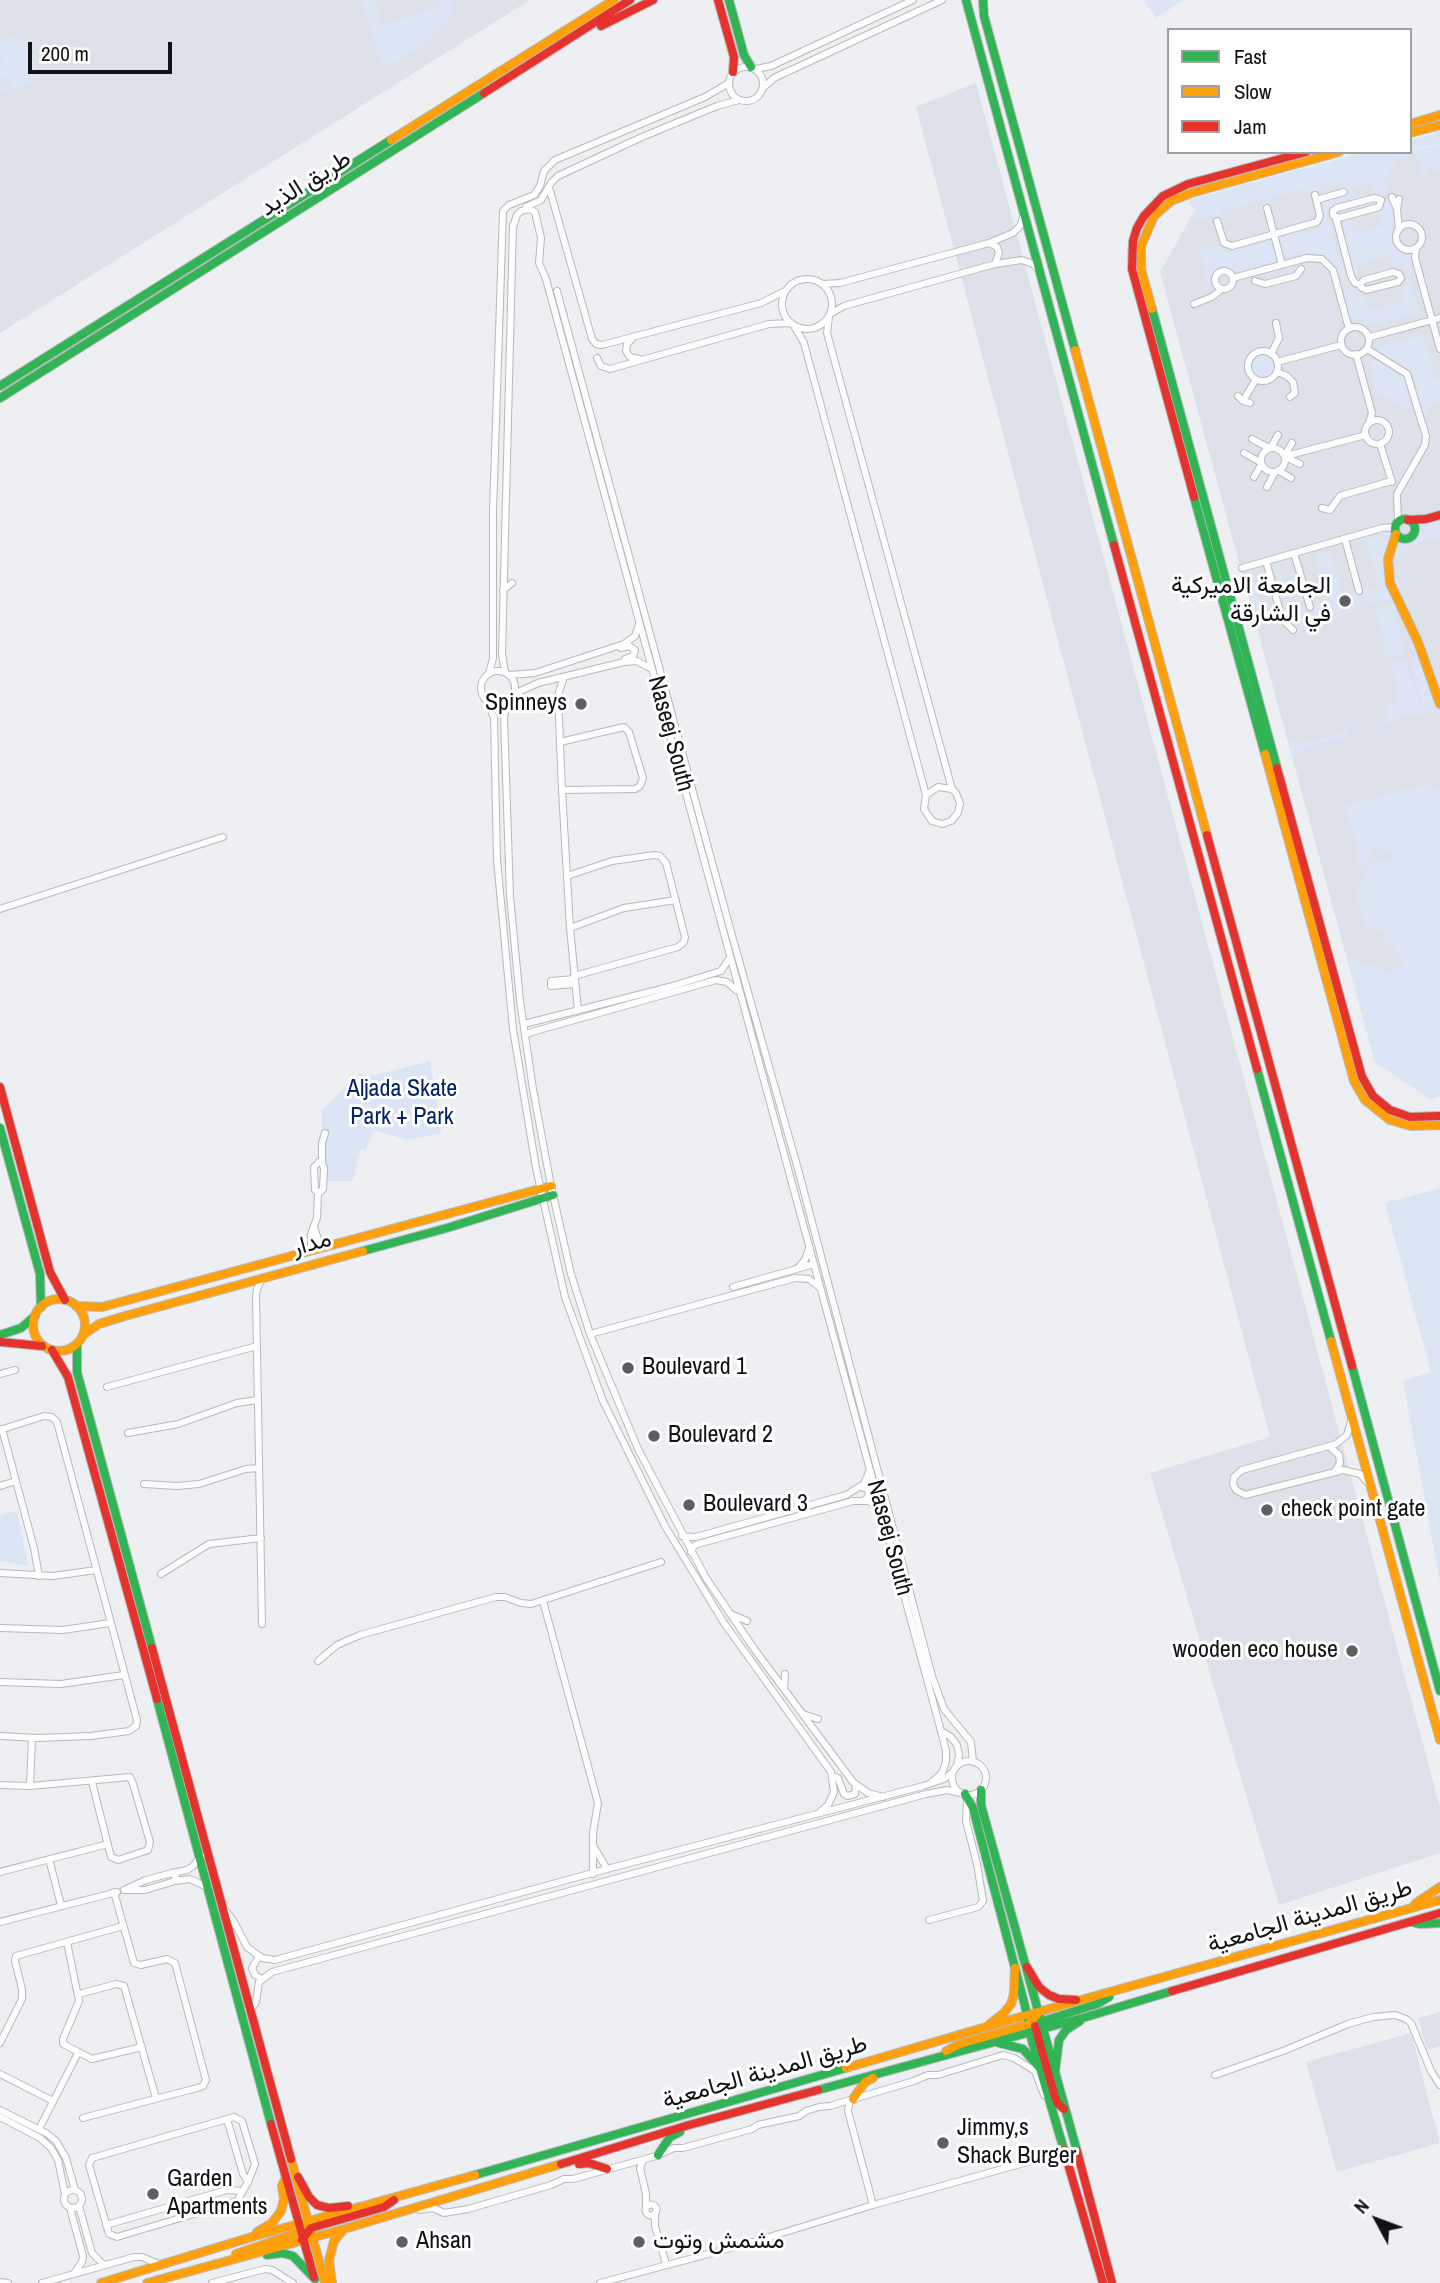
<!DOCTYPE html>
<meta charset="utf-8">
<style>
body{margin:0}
#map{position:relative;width:1440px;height:2283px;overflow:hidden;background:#edeff2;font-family:"Archivo Narrow",sans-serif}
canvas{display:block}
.legend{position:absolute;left:1167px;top:28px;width:245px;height:126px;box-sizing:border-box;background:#fff;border:2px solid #a0a0a1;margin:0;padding:9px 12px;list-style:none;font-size:21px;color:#111214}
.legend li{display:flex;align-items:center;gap:14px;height:35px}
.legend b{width:35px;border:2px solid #a0a0a1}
.north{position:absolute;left:1342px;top:2185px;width:70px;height:70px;-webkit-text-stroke:5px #fff;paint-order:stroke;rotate:311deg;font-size:19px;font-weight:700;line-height:28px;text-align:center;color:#111214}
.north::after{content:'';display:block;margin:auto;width:24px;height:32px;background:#111214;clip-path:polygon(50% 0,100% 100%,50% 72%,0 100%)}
.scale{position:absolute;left:28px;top:42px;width:144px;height:32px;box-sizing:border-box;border:4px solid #111214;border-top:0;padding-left:9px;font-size:21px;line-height:24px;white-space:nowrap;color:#111214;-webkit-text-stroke:5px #fff;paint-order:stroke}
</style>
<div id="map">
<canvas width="1440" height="2283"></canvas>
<ul class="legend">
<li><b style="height:9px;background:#30b455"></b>Fast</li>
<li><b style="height:9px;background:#ff9f0a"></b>Slow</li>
<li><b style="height:9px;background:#e5322d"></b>Jam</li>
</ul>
<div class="north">N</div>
<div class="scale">200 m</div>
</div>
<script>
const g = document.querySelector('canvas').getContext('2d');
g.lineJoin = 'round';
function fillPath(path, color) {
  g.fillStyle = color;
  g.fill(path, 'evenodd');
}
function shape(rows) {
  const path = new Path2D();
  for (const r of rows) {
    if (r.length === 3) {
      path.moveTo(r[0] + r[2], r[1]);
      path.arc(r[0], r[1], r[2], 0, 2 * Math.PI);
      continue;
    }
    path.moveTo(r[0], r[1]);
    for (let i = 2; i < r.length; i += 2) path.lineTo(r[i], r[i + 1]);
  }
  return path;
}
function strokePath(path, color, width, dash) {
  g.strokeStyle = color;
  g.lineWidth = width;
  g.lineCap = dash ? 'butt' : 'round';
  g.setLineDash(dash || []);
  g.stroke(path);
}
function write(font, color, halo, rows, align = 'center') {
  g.font = font + ' "Archivo Narrow",Vazirmatn,sans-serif';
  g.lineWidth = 6;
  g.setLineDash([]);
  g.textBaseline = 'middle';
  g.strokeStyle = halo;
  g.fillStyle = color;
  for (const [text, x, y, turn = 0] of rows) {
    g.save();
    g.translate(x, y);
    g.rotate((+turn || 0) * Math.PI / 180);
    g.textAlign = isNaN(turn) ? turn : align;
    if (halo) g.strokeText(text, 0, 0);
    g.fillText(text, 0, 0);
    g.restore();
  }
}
const built = shape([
 [0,0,530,0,0,333],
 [976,83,1440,1807,1440,1853,1279,1905,1150,1473,1270,1437,916,107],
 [1440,144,1440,1096,1430,1099,1375,1062,1160,272,1195,210],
 [1440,2012,1440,2046,1427,2050,1418,2018],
 [1411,2033,1440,2143,1337,2172,1306,2062]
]);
const green = shape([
 [361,0,374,0,382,25,440,7,438,0,454,0,446,24,441,29,420,48,392,64,385,64,379,58],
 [1144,0,1184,0,1156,18],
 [12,38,20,38,27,43,35,67,35,76,30,84,0,93,0,89,12,86,9,76,0,78,0,62,4,60,0,50,0,41],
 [1440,129,1440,143,1410,151,1410,140,1435,133],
 [1440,144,1440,173,1430,167,1425,175,1419,171,1421,165,1417,158,1410,156,1401,160,1399,156,1383,184,1387,186,1386,194,1381,195,1374,193,1370,182,1351,188,1356,200,1350,199,1333,204,1330,207,1327,215,1346,277,1343,281,1334,264,1322,255,1311,252,1285,258,1279,238,1320,228,1324,219,1320,203,1346,195,1343,182,1320,186,1321,192,1317,193,1310,194,1307,188,1219,212,1220,217,1212,219,1211,216,1191,222,1189,220,1195,210,1188,200,1364,152,1405,152,1395,156],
 [1389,201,1395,220,1392,231,1393,244,1399,253,1409,257,1412,274,1410,281,1418,313,1372,325,1362,319,1350,320,1344,295,1346,290,1353,288,1364,296,1368,311,1404,300,1401,288,1408,285,1403,266,1393,265,1390,255,1356,265,1359,277,1354,275,1349,257,1384,247,1349,256,1341,224,1350,220,1352,234,1382,226,1379,212,1383,210,1386,202],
 [1271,241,1276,258,1274,262,1236,271,1229,268,1220,268,1214,272,1211,278,1212,282,1208,283,1199,251,1220,245,1224,251,1232,252],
 [1424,335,1435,378,1440,380,1440,404,1437,405,1432,403,1425,420,1412,371,1376,347],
 [1263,366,12],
 [1372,359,1401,375,1405,379,1411,401,1383,386,1382,387,1412,404,1408,409,1379,393,1377,396,1370,361],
 [1440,520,1440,537,1415,544,1402,554,1394,555,1399,546,1416,538,1423,525],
 [1386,532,1389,533,1391,537,1384,556,1383,575,1386,588,1391,595,1390,598,1364,605,1361,590,1368,588,1369,590,1379,587,1366,540,1378,537],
 [1330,551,1343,597,1355,592,1356,596,1359,595,1361,605,1297,623,1295,616,1283,619,1287,613,1274,566,1279,564,1291,611,1305,607,1306,611,1314,608,1313,604,1328,602,1315,555],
 [1251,572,1254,584,1257,584,1259,589,1256,590,1259,601,1262,601,1263,605,1261,606,1264,619,1257,621,1245,574],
 [1393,604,1404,650,1401,654,1385,657,1384,652,1387,650,1375,609],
 [1418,653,1432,697,1433,700,1422,703,1411,659],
 [1405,658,1421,707,1434,704,1434,707,1424,715,1409,716,1408,714,1398,717,1398,720,1382,726,1383,722,1388,719,1385,707,1398,703,1394,689,1398,688,1392,667,1388,668,1387,662],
 [1346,724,1348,724,1350,731,1347,736,1303,749,1293,760,1288,738,1300,743,1342,733,1346,730],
 [1424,783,1440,790,1440,1096,1430,1099,1375,1062,1347,958,1353,956,1354,960,1364,966,1373,965,1387,973,1400,968,1405,958,1394,952,1396,947,1384,942,1387,936,1386,934,1364,924,1356,893,1369,865,1398,857,1375,846,1365,866,1356,866,1356,860,1360,859,1346,809,1342,808,1347,802,1349,805,1421,785,1422,788],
 [430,1061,442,1133,407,1140,374,1130,365,1150,361,1149,353,1181,321,1181,322,1110,360,1073,367,1077],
 [1440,1188,1440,1582,1403,1381,1431,1372,1385,1203],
 [17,1511,28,1566,0,1561,0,1515]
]);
const street = shape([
 [746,84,17],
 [756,69,771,66,913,0],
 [763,88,774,78,942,0],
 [549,187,592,339,596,344,602,345,761,303,785,291],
 [1392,197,1397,209,1399,229],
 [1374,198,1381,200,1379,207,1339,218,1333,215,1333,211,1337,208,1374,198],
 [1316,200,1344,192],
 [526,207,541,200,551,183,558,176,642,137,717,106,739,100],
 [1267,208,1282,265],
 [1397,209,1399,199],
 [1336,218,1351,276,1355,283,1360,285],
 [1217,221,1224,243,1232,246,1317,222,1320,216,1315,195],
 [1409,237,13],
 [513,227,517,215,521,211,529,209,535,212,541,238,539,263,546,279,941,1731,946,1751,946,1762,942,1773,931,1783],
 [989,243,997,247,999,253,995,264],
 [1416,249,1415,258,1440,349],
 [1224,280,9],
 [1393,272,1399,274,1401,278,1398,282,1366,290,1361,287,1361,283,1364,280,1393,272],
 [1233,278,1307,258,1322,259,1333,270,1349,329],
 [807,304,25],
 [1255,281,1265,284,1296,276,1301,269],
 [822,284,840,283,989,243,1013,233,1020,226,1024,215],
 [557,291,731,932,798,1169,932,1676,944,1709,971,1742,973,1762],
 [1194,304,1212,297,1222,289],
 [830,314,844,306,995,264,1022,260,1033,264,1040,271],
 [829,317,827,333,952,789,956,793,960,803,958,813,951,821,942,824,932,821,924,809,926,795,938,787,952,789],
 [794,326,804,343,926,795],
 [1355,341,14],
 [1370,337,1440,318],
 [632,339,627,344,626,351,630,357,639,359],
 [1367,349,1407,374,1426,436,1425,445,1397,494,1398,522],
 [1263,366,15],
 [1271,354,1279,338,1276,323],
 [1356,354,1372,413,1369,423],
 [597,358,601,366,610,369,769,324,790,323],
 [1277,362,1341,345],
 [1277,372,1287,376,1293,382,1295,393,1290,397],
 [1238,396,1243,401,1250,403],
 [1243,401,1256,379],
 [1377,432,12],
 [1252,439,1269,448],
 [1380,444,1392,482],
 [1271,447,1278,435],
 [1273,460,12],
 [1244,453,1260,462],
 [1285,455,1292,443],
 [1286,456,1366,435],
 [1286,457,1300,464],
 [1279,471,1291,478],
 [1254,477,1261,465],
 [1267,487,1275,472],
 [1322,508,1330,510,1340,496,1391,481],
 [1345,539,1359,591],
 [1294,553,1310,607],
 [1266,561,1282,619,1293,630],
 [1242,568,1382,528,1395,527],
 [503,590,512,583],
 [621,648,629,646,635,650,633,656,625,659],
 [498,688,17],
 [505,672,502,654,513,225],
 [489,673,493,658,493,512,503,211,509,205,534,195,540,186,544,171,555,160,705,97,729,83],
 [509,675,535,673,624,644,635,636,639,624],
 [564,677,558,695,562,790,570,928,578,1010],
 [514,694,538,683,624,662,637,661,652,669],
 [488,702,494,718,497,860,513,1029,536,1168,565,1297,603,1401,665,1526,724,1623,831,1772,834,1792,828,1805,820,1812],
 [507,702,504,717,510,896,520,1001,533,1089,551,1186,571,1274,590,1334,638,1449,706,1578,755,1650,853,1782,868,1793,883,1797],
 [560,742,624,727,629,732,643,778,640,786,635,789,562,790],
 [567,876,612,861,654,855,660,856,666,863,685,937,684,942,678,947,574,976],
 [0,909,223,837],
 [570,928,624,908,676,900],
 [574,979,551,981,551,986,575,984],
 [524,1024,669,987,721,971,729,959],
 [525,1034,716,980,727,982,736,990],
 [319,1162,322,1163,324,1168,323,1189,319,1193,315,1190,314,1167,319,1162],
 [322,1163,322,1143,325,1133],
 [315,1229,320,1248],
 [311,1250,311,1234,317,1218,318,1193],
 [798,1268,805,1260,809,1248],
 [733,1287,814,1264],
 [590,1334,795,1278,809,1279,819,1287],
 [0,1374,15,1370],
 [107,1387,257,1346],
 [1352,1418,1347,1435,1336,1444,1242,1470,1234,1477,1233,1484,1236,1490,1245,1495,1343,1470,1360,1474,1369,1484],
 [2,1429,34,1548,39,1576],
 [0,1430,44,1416,52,1417,57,1422,137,1720,136,1726,129,1731,91,1736,37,1738,0,1736],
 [128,1433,178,1424,237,1403,257,1400],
 [1330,1447,1339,1455,1340,1463,1336,1470],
 [144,1484,177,1486,199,1484,246,1469,259,1468],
 [0,1486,16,1481],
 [861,1487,867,1489,869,1492,868,1498,864,1500],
 [682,1536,696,1537,846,1495,864,1484,870,1470],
 [691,1552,694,1546,698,1544,853,1501,868,1501,880,1507],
 [0,1573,53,1576,96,1570],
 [161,1574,209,1544,261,1538],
 [543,1601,598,1803,593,1833,593,1874],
 [733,1615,747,1621],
 [262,1624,256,1297,257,1289,262,1278],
 [0,1628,63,1630,110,1623],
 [318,1661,337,1645,360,1635,496,1597,505,1597,521,1603,531,1604,661,1562],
 [0,1682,61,1684,124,1675],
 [784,1689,785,1674],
 [803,1714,818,1719],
 [941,1731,951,1737,957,1745,959,1755,957,1766],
 [969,1778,17],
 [832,1776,838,1778,844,1794,847,1796,855,1794,856,1786],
 [0,1785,30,1786,130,1777,133,1784,150,1842,148,1850,118,1860,111,1857,92,1782],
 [30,1786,32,1738],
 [594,1847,607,1869],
 [49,1859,61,1905],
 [0,1872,108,1844],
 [172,1873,176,1876,175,1881,145,1890,124,1890,146,1880,172,1873,187,1870,193,1866,201,1856],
 [175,1881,190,1879,209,1888],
 [225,1910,233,1920,247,1947,262,1958,275,1960,607,1869,923,1786,944,1779,953,1772],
 [929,1920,978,1907,983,1901,977,1864,966,1821,967,1799],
 [0,1922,117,1892],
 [67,1942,79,2001,63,2039,63,2044,92,2059,142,2047],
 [259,1956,252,1968,255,1975,262,1979],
 [79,1994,116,1984,124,1986,156,2098],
 [252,2008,256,2002,259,1982,272,1972,926,1794,947,1790,961,1793],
 [0,2043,22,1999,22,1989,15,1961,16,1956,123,1926],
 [0,2074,53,2101],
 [1215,2075,1283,2051,1348,2024,1373,2017,1395,2015,1406,2019,1411,2023,1431,2071,1440,2085],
 [850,2100,848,2111,873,2205],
 [0,2110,46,2133,56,2141,66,2158,75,2190],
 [0,2117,40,2138,51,2148,58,2160,65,2194],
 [234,2117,242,2121,255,2164,248,2182,237,2201,117,2237,109,2234,89,2165,92,2158,234,2117],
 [83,2118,197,2088,203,2086,206,2080,175,1963,167,1959,141,1965,134,1963,114,1892],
 [227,2119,243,2174,248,2182],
 [39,2129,78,2053],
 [643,2160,640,2168,646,2194,646,2207],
 [73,2199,9],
 [651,2210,5.5],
 [79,2206,92,2253,104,2265],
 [70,2208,83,2256,82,2262,75,2272],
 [420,2210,433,2208,444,2213,468,2209,551,2185,564,2179,573,2179,656,2156,674,2148,683,2148,752,2129,758,2125,799,2116,806,2111,819,2107,830,2106,914,2081,928,2075,938,2075,1003,2055,1014,2058,1035,2071,1044,2095],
 [655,2213,655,2226,666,2264],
 [106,2225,227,2190,243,2191],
 [0,2282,8,2283],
 [42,2283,134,2257,142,2257,161,2265],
 [212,2283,265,2269,272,2270,293,2283],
 [600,2283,753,2242,873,2205,1053,2155,1067,2158]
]);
const fast = shape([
 [729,0,744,55,751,67],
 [966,0,1114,545],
 [983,0,984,16,1075,350],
 [1152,309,1277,768],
 [0,386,391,140],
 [0,398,484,93],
 [1194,497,1265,754],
 [1405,529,10],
 [1257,1069,1331,1341],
 [0,1128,40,1274,41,1307],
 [363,1251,447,1228,553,1195],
 [0,1335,21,1328,35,1316],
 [77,1344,77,1372,152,1648],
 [1352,1366,1440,1691],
 [157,1699,271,2124],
 [981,1790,981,1805,1077,2151],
 [965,1794,973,1808,1025,2006,1032,2041,1064,2150],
 [1412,1922,1420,1924,1440,1923],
 [1034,2024,1097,2004,1109,1997],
 [999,2043,1023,2049,1039,2067],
 [1055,2072,1059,2040,1066,2030,1080,2021],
 [818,2090,1086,2017,1172,1991],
 [658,2155,670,2137,680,2132],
 [475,2175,846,2068],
 [267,2255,282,2253,293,2256,315,2279]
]);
const slow = shape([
 [1410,124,1440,115],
 [1410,133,1440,125],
 [391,140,614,0],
 [1152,309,1141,269,1141,246,1154,216,1171,201,1191,193,1339,152],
 [1075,350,1207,835],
 [1396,534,1388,559,1390,583,1418,642,1440,704],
 [1265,754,1354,1081,1365,1100,1390,1120,1411,1126,1440,1125],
 [59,1325,26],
 [76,1306,102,1307,551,1186],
 [83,1335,99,1324,125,1316,363,1251],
 [1331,1341,1440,1740],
 [1415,1904,1440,1887],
 [990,2024,1004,2013,1011,2004,1014,1994,1015,1968],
 [946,2051,960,2044,1029,2024,1039,2012],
 [846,2068,1027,2015,1440,1900],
 [853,2099,865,2082,873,2078],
 [291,2159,325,2283],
 [257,2232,272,2223,281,2211,284,2199,282,2186,286,2177],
 [236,2254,300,2232,307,2226],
 [101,2283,255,2236,475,2175],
 [147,2283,344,2229,561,2164],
 [332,2283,329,2260,334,2241,343,2230]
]);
const jam = shape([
 [718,0,734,57,733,72],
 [601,26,653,0],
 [484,93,630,0],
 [1194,497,1132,269,1133,241,1137,228,1144,216,1163,196,1188,184,1306,152],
 [1408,520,1426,519,1440,515],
 [1114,545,1257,1069],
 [1277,768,1362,1077,1373,1096,1390,1110,1410,1117,1440,1116],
 [1207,835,1352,1366],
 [0,1087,50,1272,65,1300],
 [0,1342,42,1346],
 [52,1350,68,1377,157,1699],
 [152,1648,291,2159],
 [1027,1967,1039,1987,1049,1995,1059,1999,1076,2000],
 [1172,1991,1440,1913],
 [1035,2026,1055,2097,1058,2104,1064,2109],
 [271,2124,314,2277],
 [1064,2150,1103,2283],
 [1077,2151,1112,2283],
 [561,2164,689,2125,818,2090],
 [579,2164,589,2163,607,2169],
 [298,2177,309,2197,317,2205,329,2208,348,2206],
 [302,2240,311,2228,384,2207,394,2200]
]);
const markers = [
 [1345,601,7,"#5e5f62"],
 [581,704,7,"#5e5f62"],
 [628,1368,7,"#5e5f62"],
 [654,1436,7,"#5e5f62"],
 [689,1505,7,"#5e5f62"],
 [1267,1510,7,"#5e5f62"],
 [1352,1651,7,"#5e5f62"],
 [943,2143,7,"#5e5f62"],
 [153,2194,7,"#5e5f62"],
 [402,2242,7,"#5e5f62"],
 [639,2242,7,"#5e5f62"]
];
const streetNames = [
 ["طريق الذيد",306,184,-32],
 ["Naseej South",670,734,75],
 ["مدار",312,1244,-15],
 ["Naseej South",889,1538,75],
 ["طريق المدينة الجامعية",1310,1917,-16],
 ["طريق المدينة الجامعية",765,2073,-16]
];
const poiNames = [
 ["الجامعة الاميركية",1331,587,"right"],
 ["في الشارقة",1331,615,"right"],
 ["Spinneys",567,704,"right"],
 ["Boulevard 1",642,1368],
 ["Boulevard 2",668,1436],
 ["Boulevard 3",703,1505],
 ["check point gate",1281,1510],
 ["wooden eco house",1338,1651,"right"],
 ["Jimmy,s",957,2129],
 ["Shack Burger",957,2157],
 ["Garden",167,2180],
 ["Apartments",167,2208],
 ["Ahsan",416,2242],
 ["مشمش وتوت",653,2242]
];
const parkNames = [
 ["Aljada Skate",402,1090],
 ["Park + Park",402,1118]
];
fillPath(built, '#dde1e9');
fillPath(green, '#dce5f5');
strokePath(street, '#b7b9bb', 8);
strokePath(fast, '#b7b9bb', 10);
strokePath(slow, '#b7b9bb', 10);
strokePath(jam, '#b7b9bb', 10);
strokePath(street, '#fcfdfd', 6);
strokePath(fast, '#30b455', 8);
strokePath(slow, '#ff9f0a', 8);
strokePath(jam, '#e5322d', 8);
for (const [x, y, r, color] of markers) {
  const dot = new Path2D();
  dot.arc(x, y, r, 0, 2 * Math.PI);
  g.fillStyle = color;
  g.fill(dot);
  strokePath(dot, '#fff', 2.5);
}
write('24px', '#111214', '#fff', streetNames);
write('24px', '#111214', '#fff', poiNames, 'left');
write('24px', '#032268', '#fff', parkNames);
</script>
